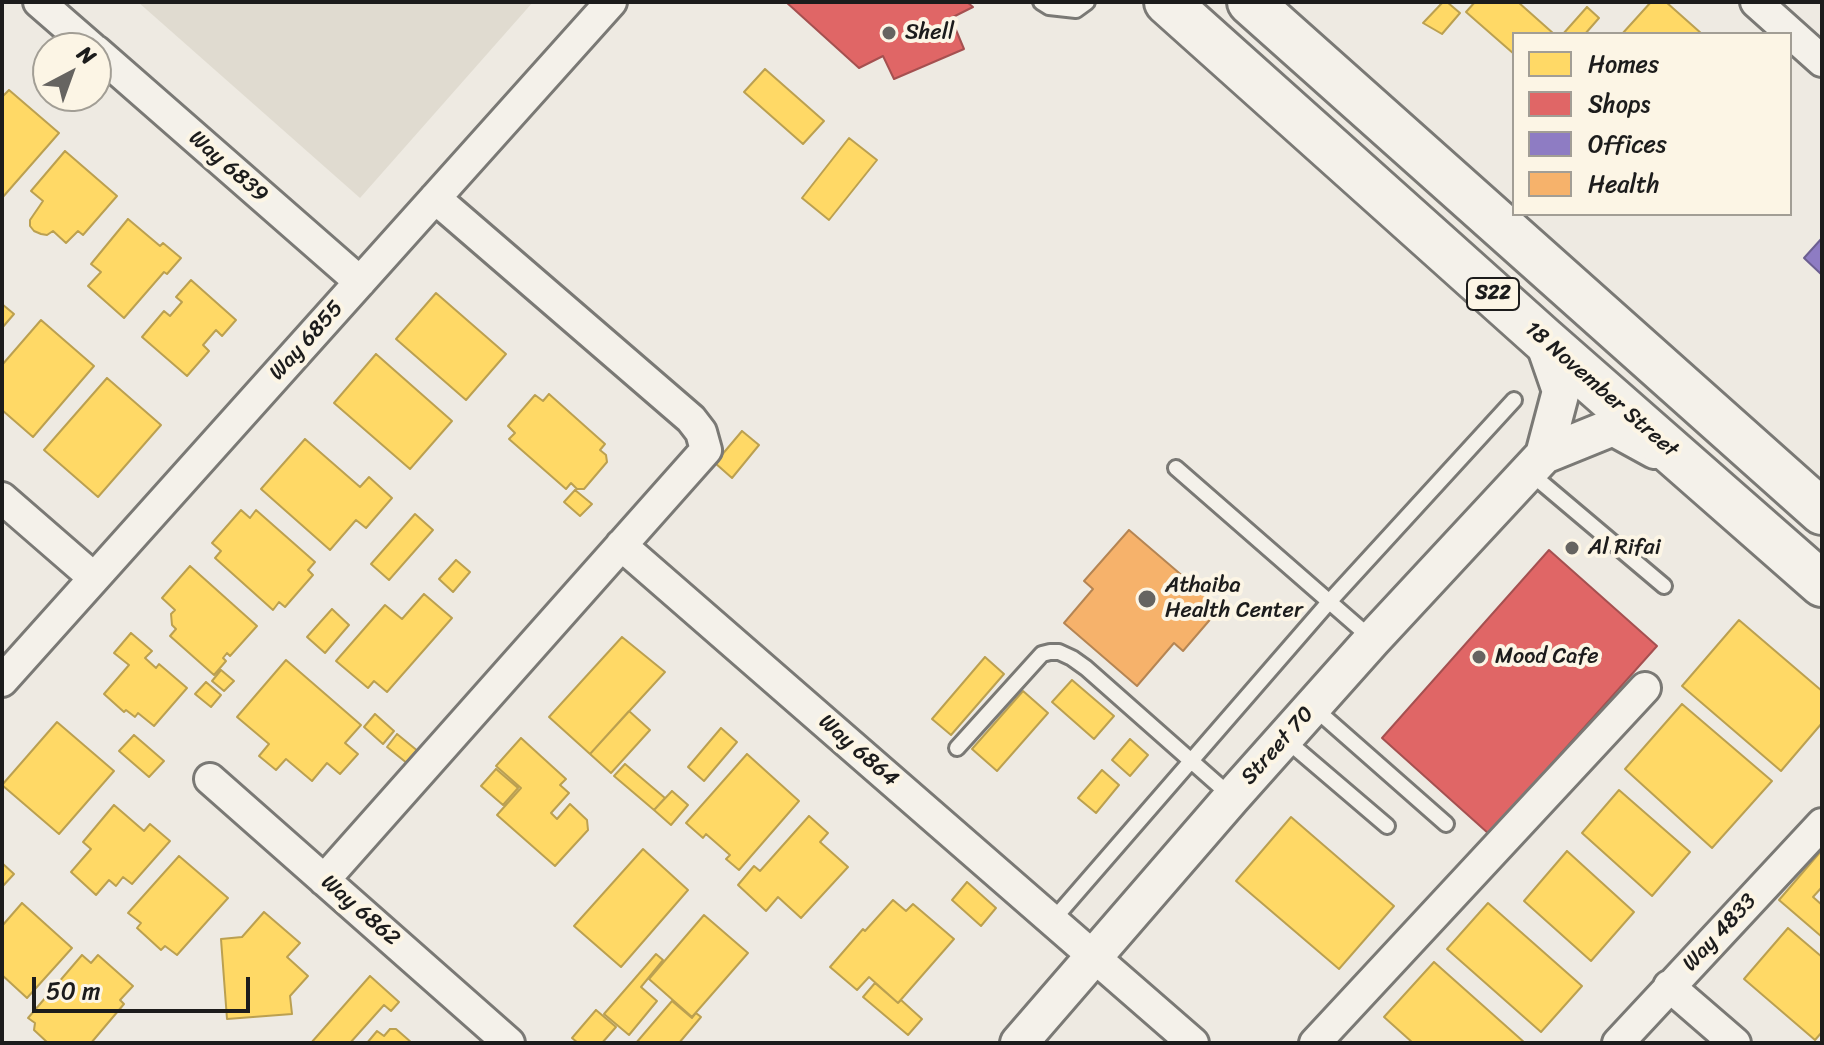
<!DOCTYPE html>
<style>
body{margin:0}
#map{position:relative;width:1824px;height:1045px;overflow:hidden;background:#eeeae2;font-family:Sriracha,sans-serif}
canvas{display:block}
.frame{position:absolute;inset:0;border:4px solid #1c1c1c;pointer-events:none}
.legend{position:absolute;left:1512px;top:32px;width:280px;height:184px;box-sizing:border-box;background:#fcf5e5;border:2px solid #a29e95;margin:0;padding:10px 14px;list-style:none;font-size:24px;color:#1c1c1c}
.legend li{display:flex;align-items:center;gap:16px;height:40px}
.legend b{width:40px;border:2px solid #a29e95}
.north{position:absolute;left:32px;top:32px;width:80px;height:80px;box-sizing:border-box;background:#fcf5e5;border:2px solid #a29e95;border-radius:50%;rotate:41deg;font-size:22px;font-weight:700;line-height:32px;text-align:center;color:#1c1c1c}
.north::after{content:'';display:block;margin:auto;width:28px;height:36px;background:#666461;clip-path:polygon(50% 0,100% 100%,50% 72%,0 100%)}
.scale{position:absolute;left:32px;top:977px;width:218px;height:36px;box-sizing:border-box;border:4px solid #1c1c1c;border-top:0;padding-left:10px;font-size:24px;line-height:28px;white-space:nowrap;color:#1c1c1c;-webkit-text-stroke:6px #fcf5e5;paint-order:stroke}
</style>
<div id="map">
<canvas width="1824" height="1045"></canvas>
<div class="frame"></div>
<ul class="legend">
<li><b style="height:22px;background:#ffd966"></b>Homes</li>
<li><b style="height:22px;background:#e06666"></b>Shops</li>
<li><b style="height:22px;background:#8e7cc3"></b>Offices</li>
<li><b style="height:22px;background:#f6b26b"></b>Health</li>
</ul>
<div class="north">N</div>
<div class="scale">50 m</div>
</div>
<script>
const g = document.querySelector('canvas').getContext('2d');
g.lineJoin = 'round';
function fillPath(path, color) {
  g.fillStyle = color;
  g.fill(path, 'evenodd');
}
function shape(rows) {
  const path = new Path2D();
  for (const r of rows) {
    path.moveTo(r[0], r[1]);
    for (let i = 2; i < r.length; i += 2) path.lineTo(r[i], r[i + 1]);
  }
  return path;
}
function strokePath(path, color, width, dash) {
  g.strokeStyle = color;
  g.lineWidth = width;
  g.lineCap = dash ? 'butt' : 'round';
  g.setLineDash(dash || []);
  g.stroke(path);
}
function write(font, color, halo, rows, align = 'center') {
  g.font = font + ' Sriracha,sans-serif';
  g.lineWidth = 8;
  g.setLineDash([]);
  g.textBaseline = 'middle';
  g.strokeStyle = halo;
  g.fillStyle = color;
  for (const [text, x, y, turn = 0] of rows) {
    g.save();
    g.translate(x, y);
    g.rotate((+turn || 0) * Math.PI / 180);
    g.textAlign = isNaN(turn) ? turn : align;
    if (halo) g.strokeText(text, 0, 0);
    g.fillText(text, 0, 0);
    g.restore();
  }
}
const built = shape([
 [138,2,533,2,360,198]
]);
const homes = shape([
 [1443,2,1447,2,1460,13,1442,34,1423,23,1443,2],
 [1475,2,1518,2,1554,34,1514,34,1514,54,1466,12,1475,2],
 [1651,2,1666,2,1702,34,1622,34,1651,2],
 [1587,7,1599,18,1585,34,1563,34,1587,7],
 [765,69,824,121,803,144,744,92,765,69],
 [9,90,59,133,2,198,2,97,9,90],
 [849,138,877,160,829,220,802,198,849,138],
 [65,151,117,196,83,235,78,231,66,243,53,231,47,235,41,234,34,231,30,226,30,220,43,201,31,191,65,151],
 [128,219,160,246,163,243,181,258,167,274,164,272,124,318,88,286,101,272,91,264,128,219],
 [191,280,236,320,222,336,216,330,203,345,209,351,187,376,142,337,164,311,170,316,182,302,176,297,191,280],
 [436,293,506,354,466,400,396,339,436,293],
 [2,304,14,314,2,328,2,304],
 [41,320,94,366,33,437,2,410,2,365,41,320],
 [376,354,452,421,410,469,334,403,376,354],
 [107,378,161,425,98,497,44,450,107,378],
 [549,394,605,444,600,450,606,455,607,462,584,489,577,489,571,483,566,489,509,439,515,433,508,426,535,395,543,401,549,394],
 [742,431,759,445,732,478,715,463,742,431],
 [305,439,360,487,369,477,392,498,366,528,356,520,330,550,261,489,305,439],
 [575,490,592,504,580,516,564,502,575,490],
 [241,510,250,518,256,510,315,562,308,570,313,575,285,607,279,602,273,610,215,558,221,551,212,543,241,510],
 [415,514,433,530,389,580,371,564,415,514],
 [456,560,470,572,453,592,439,579,456,560],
 [190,566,257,626,230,656,227,653,223,658,226,661,214,675,170,636,176,629,172,625,171,614,175,610,162,598,190,566],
 [424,594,452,618,387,692,374,681,368,688,336,661,385,605,402,619,424,594],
 [332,609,349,625,325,653,307,637,332,609],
 [1739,620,1822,691,1822,723,1781,771,1682,686,1739,620],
 [131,633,152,651,145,658,156,668,159,664,187,688,154,726,138,713,135,717,126,710,124,712,104,694,129,665,114,653,131,633],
 [622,637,665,672,590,754,549,717,622,637],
 [985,657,1004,674,951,735,932,719,985,657],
 [286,660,361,725,345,743,358,754,340,774,327,763,312,781,286,759,276,770,259,756,269,744,237,717,286,660],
 [221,670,234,681,224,691,212,681,221,670],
 [1072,680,1114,716,1094,739,1052,702,1072,680],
 [206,682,221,695,211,707,195,694,206,682],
 [1023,691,1048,713,997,771,972,749,1023,691],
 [1682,704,1772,781,1712,848,1625,769,1682,704],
 [629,711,650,730,611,773,590,754,629,711],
 [375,714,394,731,383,744,364,727,375,714],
 [57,722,114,771,59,834,2,785,57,722],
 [721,728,737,742,704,781,688,767,721,728],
 [397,734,419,752,408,764,387,747,397,734],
 [134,735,164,761,149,777,119,751,134,735],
 [521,738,566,779,560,785,569,793,551,813,557,819,570,804,587,820,588,830,555,866,497,815,521,788,496,766,521,738],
 [1130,739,1148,755,1130,776,1112,760,1130,739],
 [747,754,799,801,739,870,726,859,730,855,706,834,703,838,686,823,747,754],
 [625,764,665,798,654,810,614,776,625,764],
 [496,769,518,788,503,805,481,786,496,769],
 [1102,770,1119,785,1096,813,1078,798,1102,770],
 [1619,790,1690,852,1652,896,1582,833,1619,790],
 [672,791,688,805,671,825,654,810,672,791],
 [114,805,144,831,150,824,170,841,132,884,123,877,116,886,109,880,96,895,71,872,91,849,83,842,114,805],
 [809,816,828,833,820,842,848,867,801,918,778,897,766,911,738,885,754,866,760,871,809,816],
 [1291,817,1394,906,1339,969,1236,881,1291,817],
 [643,849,688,890,621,967,574,926,643,849],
 [1822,850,1822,887,1813,897,1822,905,1822,937,1779,900,1822,850],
 [1567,851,1634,912,1591,961,1524,901,1567,851],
 [179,856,228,898,177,955,165,946,161,950,137,928,141,923,128,913,179,856],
 [2,863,14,874,2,887,2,863],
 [967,882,996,908,981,926,952,900,967,882],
 [893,900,906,911,913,904,954,939,898,1003,869,977,857,990,830,967,863,929,865,931,893,900],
 [22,903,72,948,27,998,2,975,2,926,22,903],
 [1488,903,1582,986,1541,1032,1447,949,1488,903],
 [264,912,300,943,287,957,308,976,290,996,292,1014,227,1019,221,939,242,937,264,912],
 [704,915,748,953,692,1017,649,979,704,915],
 [1788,928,1822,957,1822,1032,1815,1040,1744,979,1788,928],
 [656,954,663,960,641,987,657,1001,629,1035,604,1014,656,954],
 [82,955,91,963,98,955,133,986,120,1000,124,1004,91,1043,48,1043,34,1030,35,1023,28,1018,82,955],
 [1434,962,1525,1043,1413,1043,1384,1017,1434,962],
 [370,976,399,1002,391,1011,384,1005,350,1043,311,1043,370,976],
 [875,983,898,1003,901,1000,922,1019,908,1035,863,997,875,983],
 [672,1001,692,1018,696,1013,701,1017,679,1043,636,1043,672,1001],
 [596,1010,616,1027,602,1043,578,1043,572,1038,596,1010],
 [390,1029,396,1029,412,1043,367,1043,377,1031,384,1036,390,1029]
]);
const shops = shape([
 [786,2,967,2,973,7,951,18,964,49,894,79,883,56,859,68,786,2],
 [1549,550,1657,646,1489,834,1382,738,1549,550]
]);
const offices = shape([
 [1822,238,1822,275,1804,258,1822,238]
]);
const health = shape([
 [1129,530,1220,608,1183,651,1174,643,1137,686,1064,623,1093,589,1084,581,1129,530]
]);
const service = shape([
 [1041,2,1049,7,1076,10,1087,2],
 [1176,468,1372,639],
 [1529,472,1664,586],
 [1313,707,1446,824],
 [1285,739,1387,826],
 [957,748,1042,654,1050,652,1059,652,1072,658,1086,668,1232,797],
 [1053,920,1329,602,1514,400]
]);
const minor = shape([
 [39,2,92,48],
 [1756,2,1822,61],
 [96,51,360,282],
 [2,498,94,578],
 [621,545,1193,1043],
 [2,681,611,2],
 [210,779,509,1043],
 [324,880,706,450,701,432,691,419,435,198],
 [1669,986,1735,1043],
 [1315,1043,1645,688],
 [1618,1043,1822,824]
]);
const tertiary = shape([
 [1543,339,1561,391,1544,455],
 [1019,1043,1232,797,1372,640,1544,455,1613,427,1655,450]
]);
const primary = shape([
 [1167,2,1543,339,1822,584],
 [1250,2,1822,512]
]);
const markers = [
 [889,33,8,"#666461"],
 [1572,548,8,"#666461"],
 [1147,599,10,"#666461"],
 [1479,657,8,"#666461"]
];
const shields = [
 [1493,294,52]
];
const shieldNames = [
 ["S22",1493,294]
];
const poiNames = [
 ["Shell",905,33],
 ["Al Rifai",1588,548],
 ["Athaiba",1165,586],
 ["Health Center",1165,611],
 ["Mood Cafe",1495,657]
];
const streetNames = [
 ["Way 6839",228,167,41],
 ["Way 6855",307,341,-48],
 ["18 November Street",1601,390,41],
 ["Street 70",1278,746,-48],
 ["Way 6864",858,751,41],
 ["Way 6862",360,911,41],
 ["Way 4833",1720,933,-47]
];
fillPath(built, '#e0dbd0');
fillPath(homes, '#ffd966');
strokePath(homes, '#bba050', 2);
fillPath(shops, '#e06666');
strokePath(shops, '#a55050', 2);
fillPath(offices, '#8e7cc3');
strokePath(offices, '#6c5f91', 2);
fillPath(health, '#f6b26b');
strokePath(health, '#b58553', 2);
strokePath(service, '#7a7975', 20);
strokePath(minor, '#7a7975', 36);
strokePath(tertiary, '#7a7975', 42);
strokePath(primary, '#7a7975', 50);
strokePath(service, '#f4f1ea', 14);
strokePath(minor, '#f4f1ea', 30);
strokePath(tertiary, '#f4f1ea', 36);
strokePath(primary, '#f4f1ea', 44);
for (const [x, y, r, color] of markers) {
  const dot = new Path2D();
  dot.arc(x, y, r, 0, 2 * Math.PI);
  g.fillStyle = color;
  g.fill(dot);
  strokePath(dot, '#fcf5e5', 3);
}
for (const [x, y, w] of shields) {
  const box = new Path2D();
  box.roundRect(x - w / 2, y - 16, w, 32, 6);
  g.fillStyle = '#fcf5e5';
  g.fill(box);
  strokePath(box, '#1c1c1c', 2);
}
write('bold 20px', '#1c1c1c', null, shieldNames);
write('22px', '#1c1c1c', '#fcf5e5', poiNames, 'left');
write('22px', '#1c1c1c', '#fcf5e5', streetNames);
</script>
